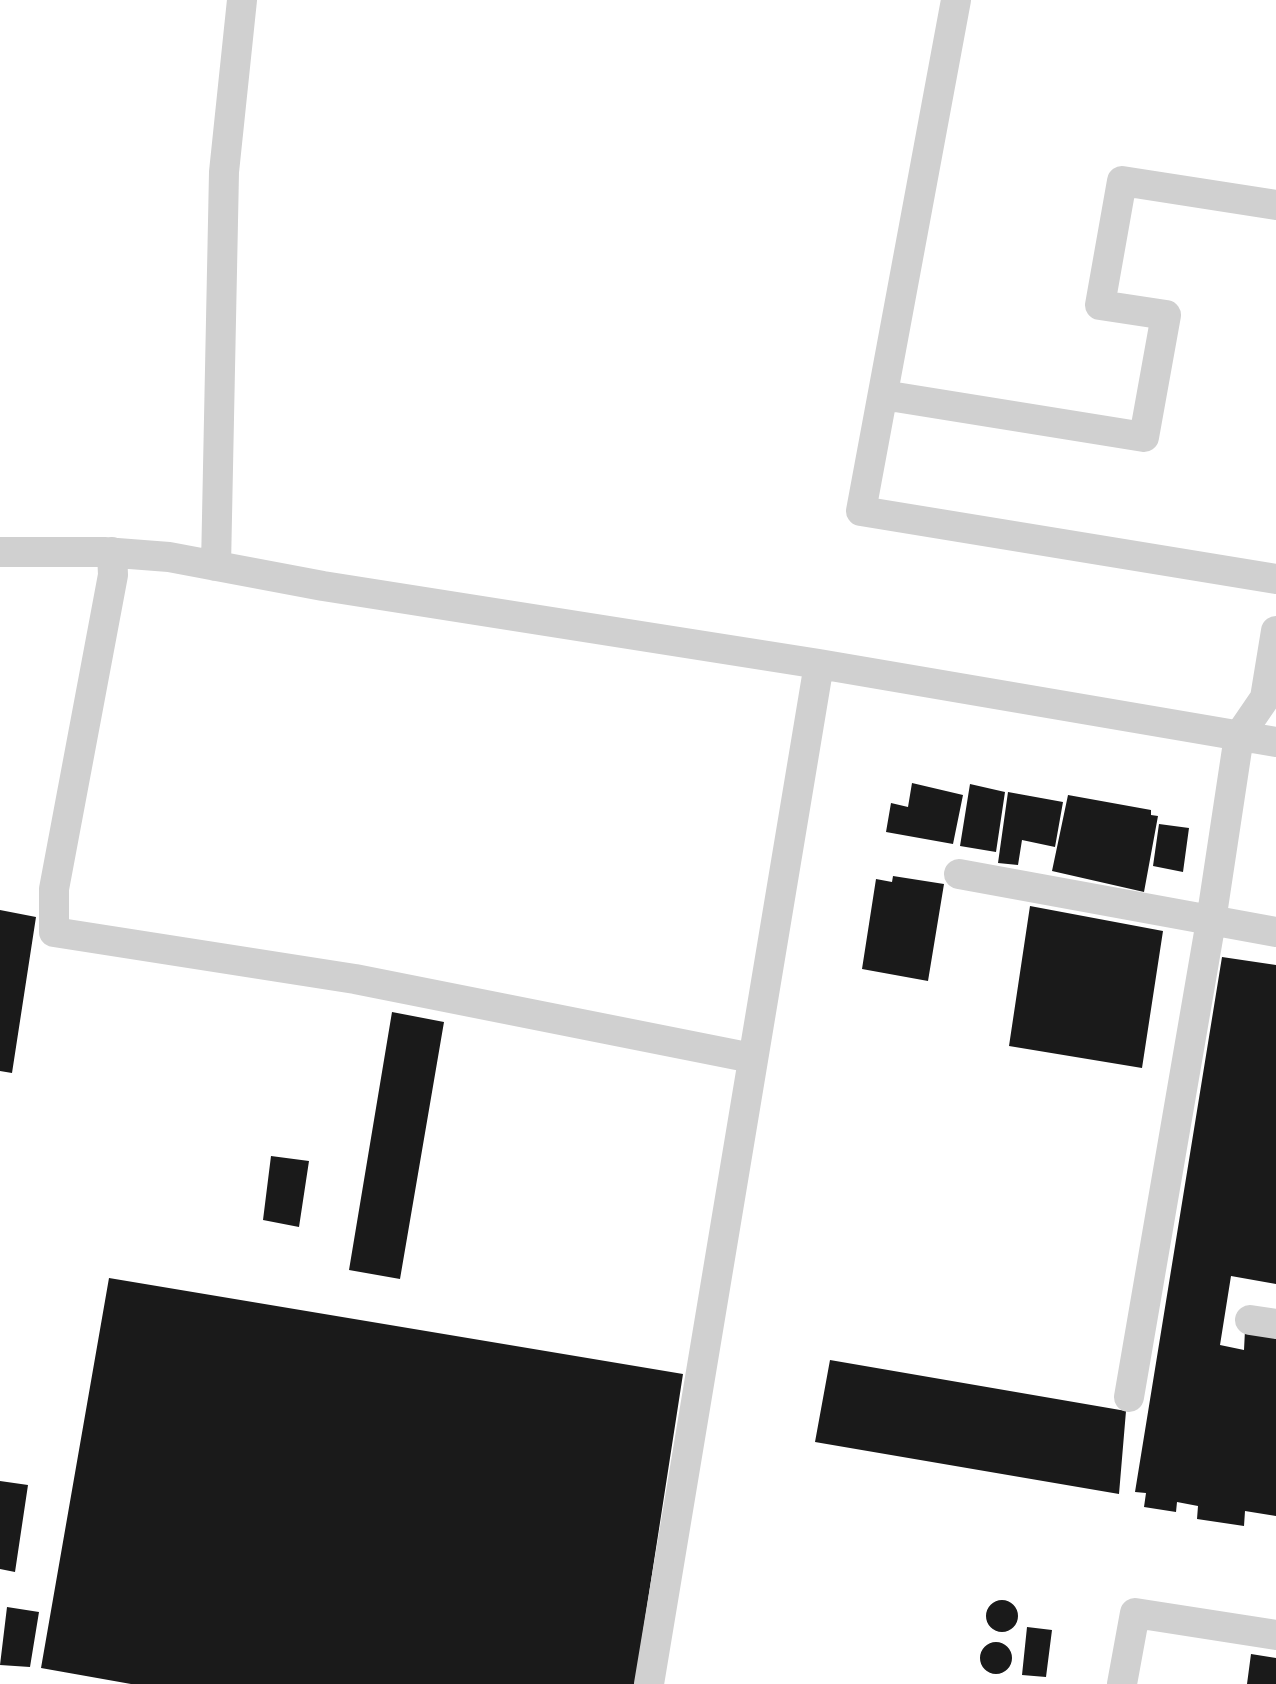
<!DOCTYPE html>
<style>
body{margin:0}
canvas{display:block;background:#fff}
</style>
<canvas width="1276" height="1684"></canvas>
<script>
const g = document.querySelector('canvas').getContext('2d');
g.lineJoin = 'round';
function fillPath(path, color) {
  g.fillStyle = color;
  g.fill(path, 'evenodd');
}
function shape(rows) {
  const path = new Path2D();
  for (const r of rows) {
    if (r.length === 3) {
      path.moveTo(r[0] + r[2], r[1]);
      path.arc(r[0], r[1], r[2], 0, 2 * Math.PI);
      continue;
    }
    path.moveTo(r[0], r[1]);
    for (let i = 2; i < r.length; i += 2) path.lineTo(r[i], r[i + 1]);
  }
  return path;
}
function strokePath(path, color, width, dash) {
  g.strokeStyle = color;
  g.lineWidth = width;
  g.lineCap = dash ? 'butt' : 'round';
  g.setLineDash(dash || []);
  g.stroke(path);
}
const building = shape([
 [912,783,963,795,953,844,886,832,891,803,908,807],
 [970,784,1005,792,996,852,960,846],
 [1008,792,1063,802,1055,847,1022,840,1018,865,998,863],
 [1068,795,1151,810,1151,815,1158,816,1144,892,1052,871],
 [1159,824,1189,828,1183,872,1153,866],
 [893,876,944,884,928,981,862,969,876,879,892,882],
 [1030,906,1163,931,1142,1068,1009,1046],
 [0,910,36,917,12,1073,0,1071],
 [1222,957,1276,965,1276,1284,1231,1276,1220,1345,1244,1350,1245,1330,1276,1334,1276,1516,1245,1511,1244,1526,1197,1519,1198,1506,1177,1502,1176,1512,1144,1507,1146,1493,1135,1492],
 [392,1012,444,1022,400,1279,349,1270],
 [271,1156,309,1161,299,1227,263,1220],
 [109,1278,683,1374,635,1684,131,1684,41,1668],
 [830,1360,1126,1411,1119,1494,815,1442],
 [0,1481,28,1485,15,1572,0,1569],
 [1002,1616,16],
 [7,1607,39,1612,30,1667,0,1665],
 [1027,1627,1052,1630,1046,1677,1022,1675],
 [996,1658,16],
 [1251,1654,1276,1658,1276,1684,1247,1684]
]);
const minor = shape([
 [956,0,861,511,1276,579],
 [883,395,1144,437,1166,315,1100,305,1122,181,1276,205],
 [0,552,104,552,169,557,323,586,819,664,1276,742],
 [112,552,113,575,54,889,54,932,355,979,752,1058],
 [216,566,224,172,242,0],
 [959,874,1276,932],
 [1250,1320,1276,1324],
 [1129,1397,1211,921,1239,736,1265,698,1276,631],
 [649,1684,819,664],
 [1122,1684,1135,1613,1276,1635]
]);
fillPath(building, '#1a1a1a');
strokePath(minor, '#d0d0d0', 30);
</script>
